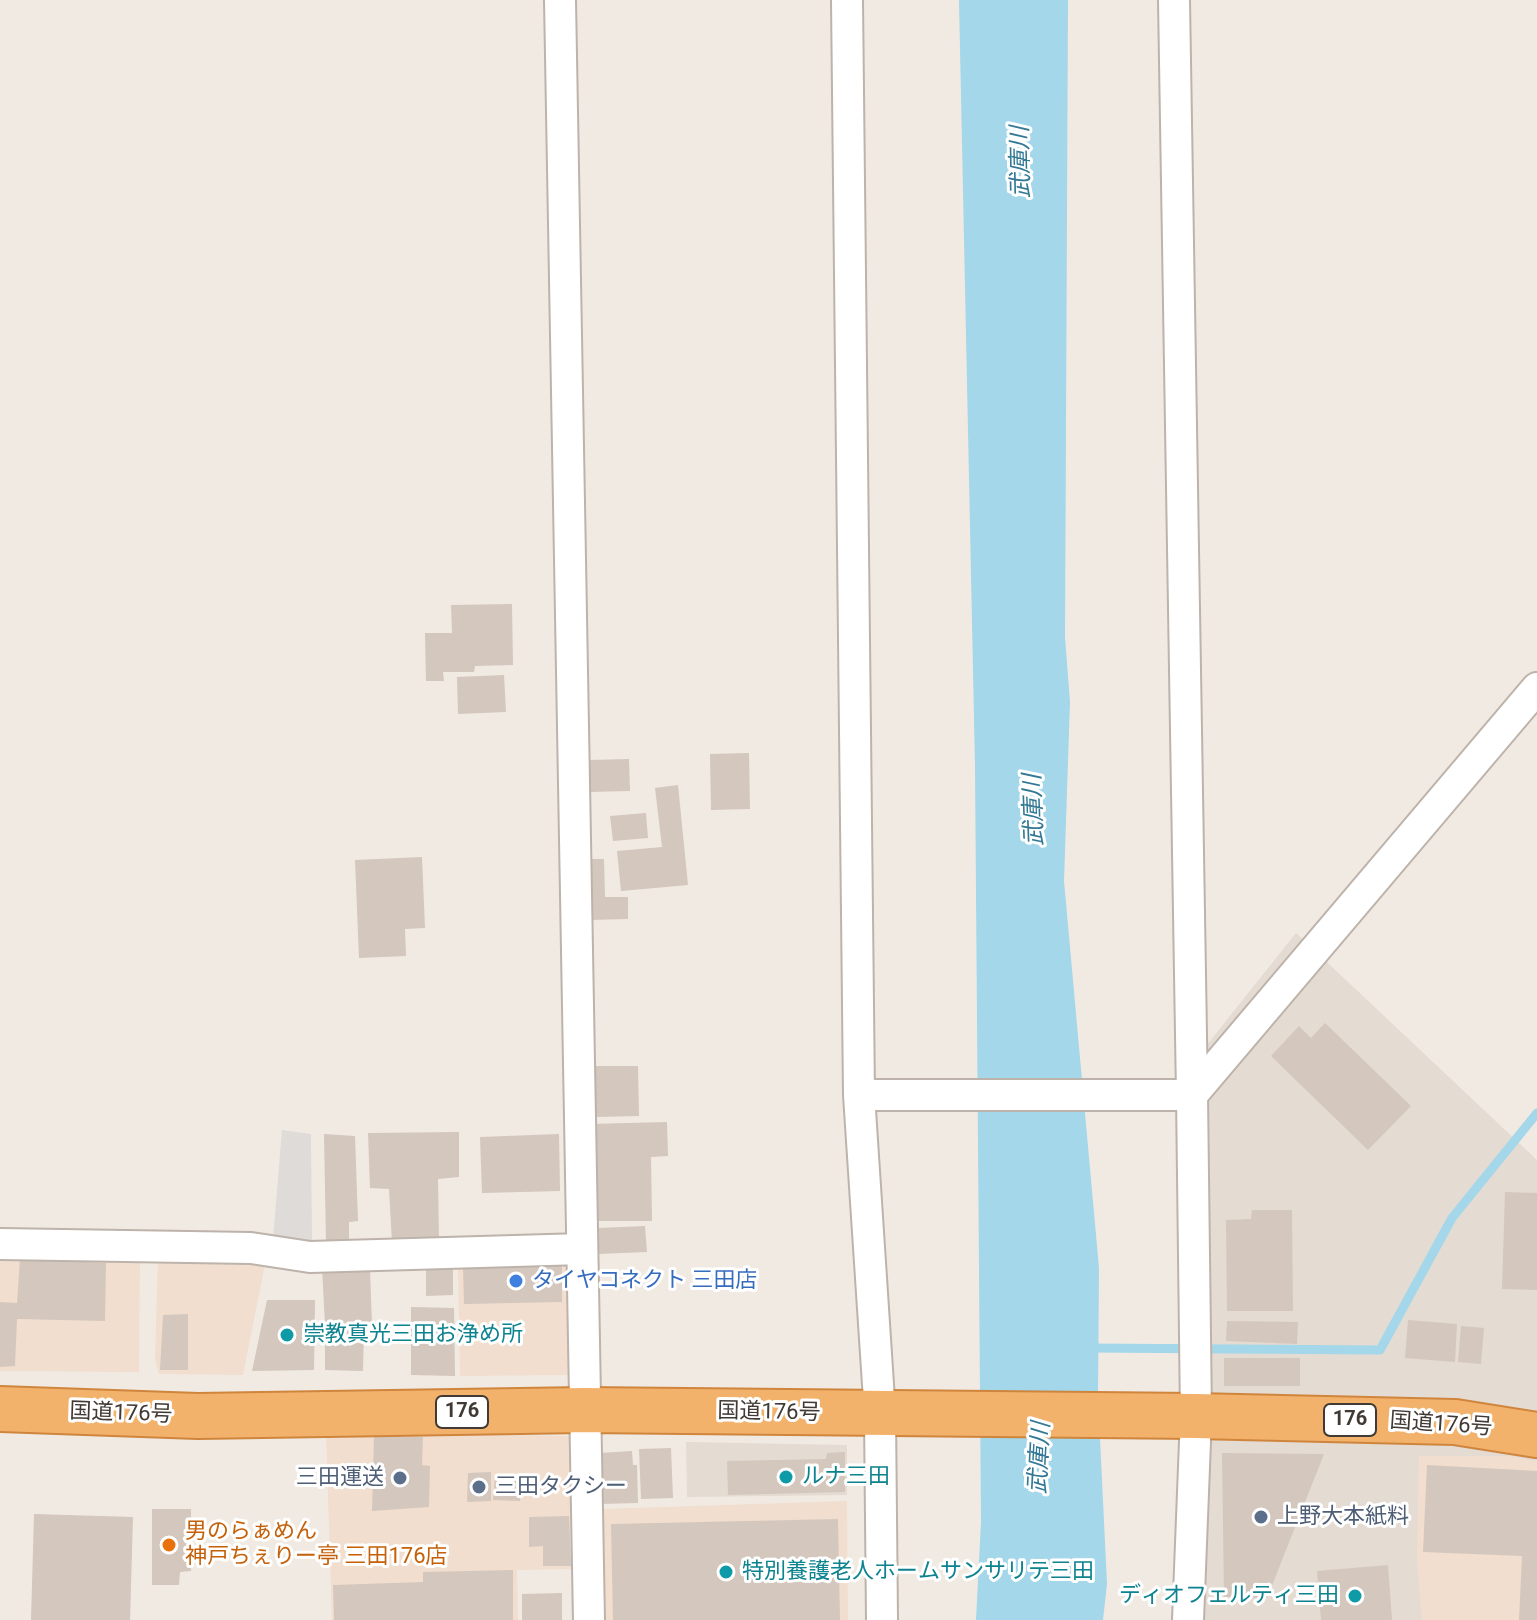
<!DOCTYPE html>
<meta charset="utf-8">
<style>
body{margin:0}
canvas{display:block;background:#f0eae3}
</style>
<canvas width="1537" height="1620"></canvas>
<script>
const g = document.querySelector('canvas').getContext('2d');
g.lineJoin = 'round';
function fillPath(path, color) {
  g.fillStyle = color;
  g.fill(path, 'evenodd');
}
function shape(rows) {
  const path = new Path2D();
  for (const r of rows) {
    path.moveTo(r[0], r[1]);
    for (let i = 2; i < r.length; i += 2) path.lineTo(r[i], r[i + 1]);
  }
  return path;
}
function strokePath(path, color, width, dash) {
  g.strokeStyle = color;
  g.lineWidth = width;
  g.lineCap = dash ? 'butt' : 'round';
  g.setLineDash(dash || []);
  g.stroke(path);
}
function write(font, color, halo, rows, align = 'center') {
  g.font = font + ' Roboto,"Noto Sans JP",sans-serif';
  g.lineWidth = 6;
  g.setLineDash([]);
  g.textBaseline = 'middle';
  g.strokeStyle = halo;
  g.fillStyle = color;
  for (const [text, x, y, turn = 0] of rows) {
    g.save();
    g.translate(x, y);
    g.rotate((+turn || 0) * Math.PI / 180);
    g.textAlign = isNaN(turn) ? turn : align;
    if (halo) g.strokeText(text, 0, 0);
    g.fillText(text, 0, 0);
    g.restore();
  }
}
const residential = shape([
 [1296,933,1537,1160,1537,1620,1198,1620,1206,1046],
 [686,1442,847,1445,847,1495,687,1497]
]);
const commercial = shape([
 [0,1254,140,1259,139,1372,0,1371],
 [158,1258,266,1259,243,1375,159,1374,155,1359],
 [569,1263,569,1375,460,1376,458,1264],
 [326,1432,571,1436,573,1569,517,1570,518,1620,332,1620],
 [1419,1456,1509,1456,1537,1461,1537,1620,1422,1620,1417,1559],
 [847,1501,848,1620,602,1620,601,1509]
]);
const parking = shape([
 [282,1130,311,1134,312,1244,273,1239]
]);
const water = shape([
 [959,0,1068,0,1065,637,1070,702,1064,881,1099,1268,1098,1397,1107,1584,1103,1620,976,1620,981,1522,975,766]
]);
const stream = shape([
 [1089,1348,1380,1350,1452,1218,1537,1113]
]);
const building = shape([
 [512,604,513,665,475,666,474,672,443,672,444,681,426,681,425,633,452,633,451,605],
 [504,675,506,712,458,714,457,677],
 [749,753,750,809,711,810,710,754],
 [629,759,630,791,590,792,589,760],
 [678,785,688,885,621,891,617,851,662,847,655,788],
 [646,813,648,838,613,841,610,816],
 [422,857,425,928,405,929,406,956,359,958,355,860],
 [588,859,604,859,605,897,628,897,628,919,589,920],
 [1325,1023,1411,1106,1368,1150,1271,1056,1299,1026,1311,1038],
 [590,1066,638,1066,639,1116,595,1117],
 [667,1122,668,1156,651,1157,652,1221,597,1221,596,1171,589,1124],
 [459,1132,459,1177,438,1179,439,1241,392,1243,389,1189,370,1188,368,1133],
 [324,1134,355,1136,358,1221,349,1222,349,1244,326,1244],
 [559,1134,560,1191,482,1193,480,1137],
 [1505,1192,1537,1193,1537,1290,1502,1289],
 [1252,1210,1292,1210,1293,1311,1227,1311,1226,1220,1251,1219],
 [645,1226,647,1252,597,1254,598,1228],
 [20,1259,106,1263,105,1321,17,1319,15,1366,0,1367,0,1302,17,1303],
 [453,1263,453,1295,426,1296,426,1264],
 [562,1264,562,1302,464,1304,463,1267],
 [322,1268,331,1268,331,1271,370,1269,372,1325,325,1324],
 [267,1300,315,1300,314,1370,252,1371],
 [411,1307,454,1308,455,1376,411,1375],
 [188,1314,188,1370,160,1370,163,1315],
 [1408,1320,1457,1324,1455,1362,1405,1358],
 [1227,1321,1298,1322,1297,1344,1226,1341],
 [1461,1326,1484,1328,1481,1364,1458,1362],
 [325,1328,364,1328,363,1371,325,1370],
 [1224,1358,1300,1358,1300,1386,1224,1386],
 [374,1436,423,1437,422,1465,430,1466,429,1507,372,1511],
 [671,1448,673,1498,641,1499,639,1449],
 [632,1451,633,1465,637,1465,638,1503,600,1504,599,1453],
 [845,1452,845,1492,728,1495,727,1461,826,1459,827,1453],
 [1222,1453,1324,1454,1267,1598,1224,1597],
 [1427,1465,1537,1471,1537,1620,1519,1620,1522,1556,1423,1552],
 [491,1472,491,1501,467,1502,468,1473],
 [495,1477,521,1477,520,1501,493,1500],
 [152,1509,191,1509,191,1571,180,1572,179,1585,152,1585],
 [34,1514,133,1517,130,1620,31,1620],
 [569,1516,571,1566,543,1566,543,1546,529,1547,529,1517],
 [838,1519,840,1620,613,1620,611,1524],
 [1388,1565,1392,1620,1321,1620,1317,1571],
 [513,1570,513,1620,334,1620,333,1585,423,1582,423,1572],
 [562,1593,562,1620,522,1620,522,1594]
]);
const minor = shape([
 [560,0,589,1620],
 [847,0,859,1095,880,1415,882,1620],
 [859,1095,1192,1095,1174,0],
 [0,1244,251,1248,310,1257,582,1249],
 [1188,1620,1196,1416,1192,1095,1537,688]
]);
const highway = shape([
 [0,1409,198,1416,584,1410,1196,1416,1455,1422,1537,1435]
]);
const markers = [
 [516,1281,8,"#3f7fe0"],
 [287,1335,8,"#0f9aa8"],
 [786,1477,8,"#0f9aa8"],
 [400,1478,8,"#5c6f8a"],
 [479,1487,8,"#5c6f8a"],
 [1261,1517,8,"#5c6f8a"],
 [169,1545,8,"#e8710a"],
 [726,1572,8,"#0f9aa8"],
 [1355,1596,8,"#0f9aa8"]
];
const shields = [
 [462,1412,52],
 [1350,1420,52]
];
const shieldNames = [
 ["176",462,1412],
 ["176",1350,1420]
];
const shopNames = [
 ["タイヤコネクト 三田店",532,1281]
];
const cultureNames = [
 ["崇教真光三田お浄め所",303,1335],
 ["ルナ三田",802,1477],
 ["特別養護老人ホームサンサリテ三田",742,1572],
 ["ディオフェルティ三田",1339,1596,"right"]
];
const streetNames = [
 ["国道176号",769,1413,1],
 ["国道176号",121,1414,2],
 ["国道176号",1441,1425,4]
];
const serviceNames = [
 ["三田運送",384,1478,"right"],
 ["三田タクシー",495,1487],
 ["上野大本紙料",1277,1517]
];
const foodNames = [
 ["男のらぁめん",185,1532],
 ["神戸ちぇりー亭 三田176店",185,1557]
];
const waterNames = [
 ["武庫川",1022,162,-91],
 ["武庫川",1035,810,-92],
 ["武庫川",1041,1458,-87]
];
fillPath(residential, '#e4dbd2');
fillPath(commercial, '#f1decf');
fillPath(parking, '#dedbd8');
fillPath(water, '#a3d7e9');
strokePath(stream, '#a3d7e9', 9);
fillPath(building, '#d4c7bd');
strokePath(minor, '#bdb3aa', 34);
strokePath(highway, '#d0853d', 48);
strokePath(minor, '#fff', 30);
strokePath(highway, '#f2b26c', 44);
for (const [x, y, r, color] of markers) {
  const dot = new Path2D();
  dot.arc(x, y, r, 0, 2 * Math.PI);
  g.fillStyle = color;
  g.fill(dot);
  strokePath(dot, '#fff', 3);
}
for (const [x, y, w] of shields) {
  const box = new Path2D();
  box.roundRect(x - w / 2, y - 16, w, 32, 6);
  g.fillStyle = '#fff';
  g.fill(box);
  strokePath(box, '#413a34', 2);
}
write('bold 20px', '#413a34', null, shieldNames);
write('22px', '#366cbe', '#fff', shopNames, 'left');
write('22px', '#0d838f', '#fff', cultureNames, 'left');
write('22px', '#413a34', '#fff', streetNames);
write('22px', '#4e5e75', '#fff', serviceNames, 'left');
write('22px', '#c56008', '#fff', foodNames, 'left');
write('italic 24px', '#337995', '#fff', waterNames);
</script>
